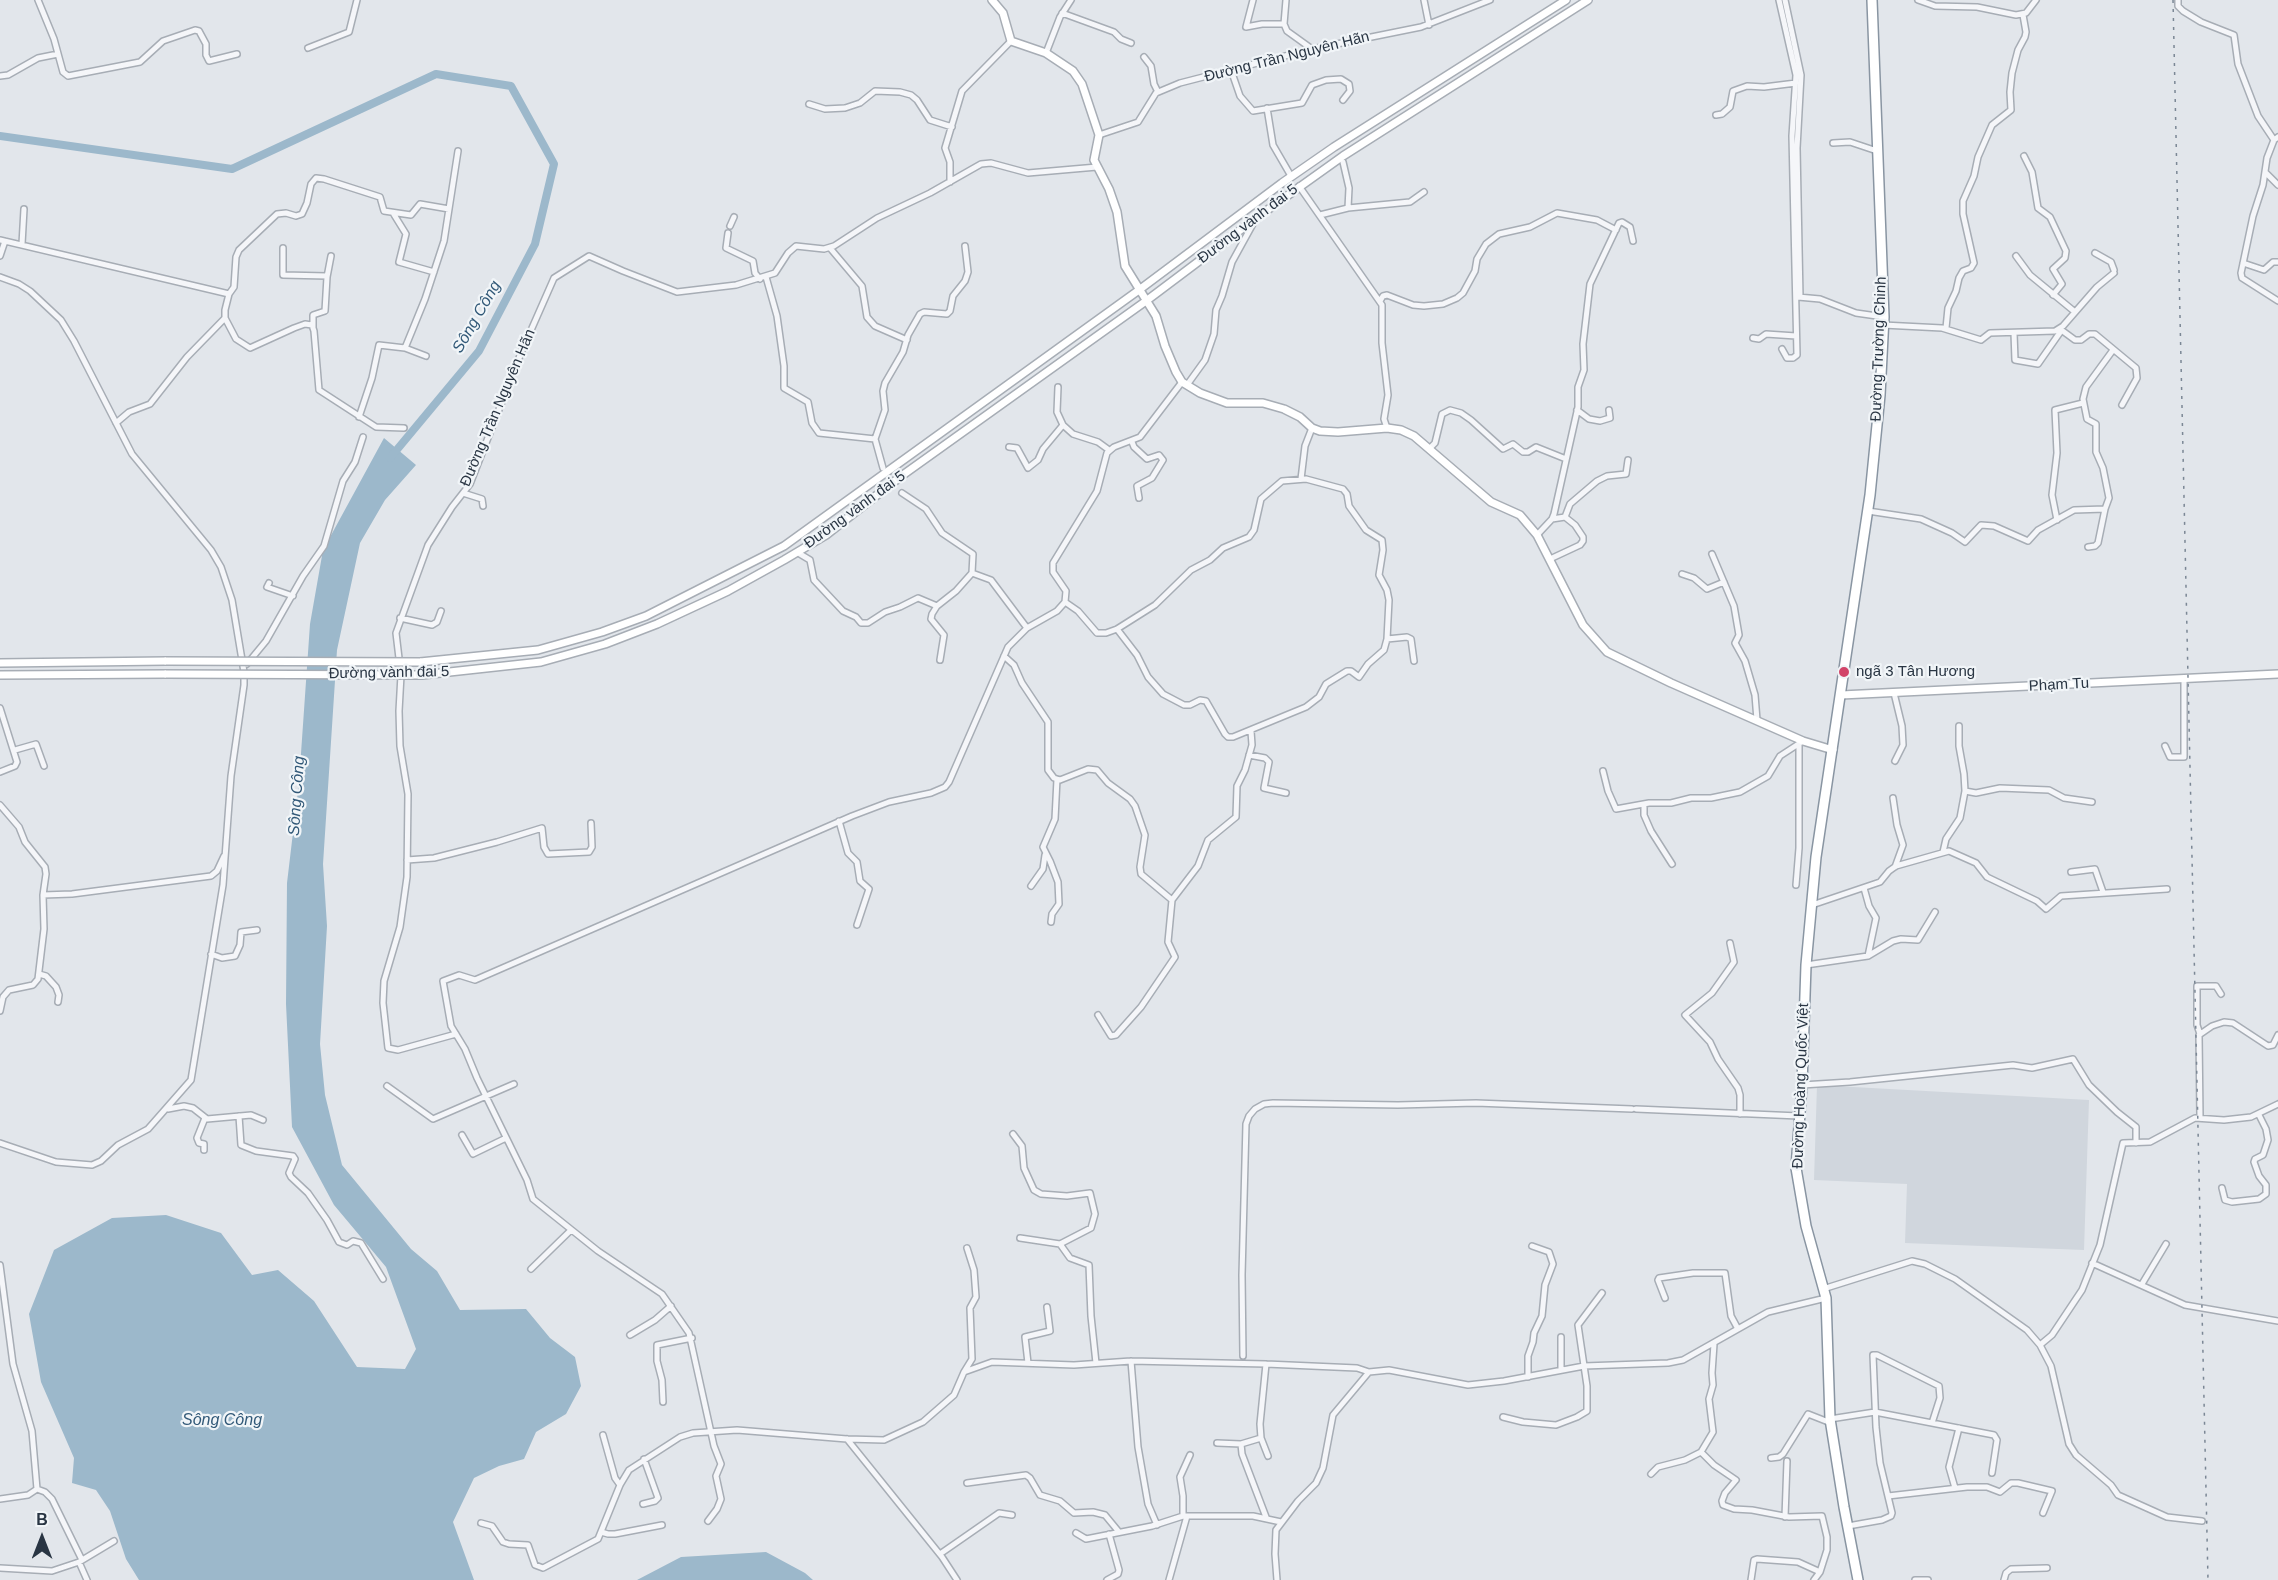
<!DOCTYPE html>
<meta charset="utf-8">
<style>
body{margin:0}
#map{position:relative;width:2278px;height:1580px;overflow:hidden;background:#e2e6eb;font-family:Arial,sans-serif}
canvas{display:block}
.north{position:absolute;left:12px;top:1508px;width:60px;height:60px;-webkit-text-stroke:4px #f1f5f8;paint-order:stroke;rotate:0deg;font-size:16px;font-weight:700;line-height:24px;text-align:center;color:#293543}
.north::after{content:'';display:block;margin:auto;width:21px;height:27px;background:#293543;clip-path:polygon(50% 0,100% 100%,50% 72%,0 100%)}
</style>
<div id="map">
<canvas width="2278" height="1580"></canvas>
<div class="north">B</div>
</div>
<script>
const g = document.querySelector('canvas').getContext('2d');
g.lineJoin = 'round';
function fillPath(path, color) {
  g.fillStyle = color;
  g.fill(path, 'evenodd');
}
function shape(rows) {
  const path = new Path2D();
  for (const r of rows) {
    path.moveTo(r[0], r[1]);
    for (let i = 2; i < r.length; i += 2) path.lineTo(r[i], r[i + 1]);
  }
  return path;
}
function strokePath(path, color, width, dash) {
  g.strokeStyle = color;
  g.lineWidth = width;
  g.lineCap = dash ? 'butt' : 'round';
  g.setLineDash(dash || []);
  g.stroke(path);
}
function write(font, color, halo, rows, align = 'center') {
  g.font = font + ' Arial,sans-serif';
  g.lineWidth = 4.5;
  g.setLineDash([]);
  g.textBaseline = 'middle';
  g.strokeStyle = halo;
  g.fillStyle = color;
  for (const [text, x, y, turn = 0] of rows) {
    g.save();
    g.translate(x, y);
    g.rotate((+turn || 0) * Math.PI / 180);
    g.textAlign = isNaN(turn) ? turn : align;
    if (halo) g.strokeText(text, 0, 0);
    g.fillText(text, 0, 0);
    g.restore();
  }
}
const built = shape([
 [1817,1085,2089,1100,2084,1250,1905,1243,1907,1184,1814,1180]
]);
const water = shape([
 [384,438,416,465,385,500,360,543,337,650,323,864,327,926,320,1044,325,1095,342,1165,411,1249,437,1271,460,1310,526,1309,550,1338,575,1357,581,1386,566,1414,536,1432,524,1459,499,1466,474,1478,453,1522,474,1580,139,1580,126,1559,110,1511,96,1490,72,1483,74,1458,41,1382,29,1314,54,1250,112,1218,166,1215,221,1233,252,1275,278,1270,314,1301,357,1367,405,1369,416,1349,386,1267,334,1205,292,1127,286,1004,287,883,299,782,310,624,323,550],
 [766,1552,805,1573,813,1580,637,1580,681,1557]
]);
const river = shape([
 [0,136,232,169,436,74,511,86,554,164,535,244,479,351,390,458]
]);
const street = shape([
 [38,0,54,39,63,72,68,76,140,62,163,41,195,30,199,31,206,44,206,55,209,61,237,54],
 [1253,0,1246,27,1262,24,1284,24],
 [1286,0,1284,24,1287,31,1312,49],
 [1424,0,1429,25],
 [1779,0,1796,75,1792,136,1797,355,1793,358,1787,358,1782,349],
 [1785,0,1801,75,1797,148,1800,297],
 [1918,0,1935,6,1977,7,2016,15,2026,13,2036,0],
 [2178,0,2178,6,2183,11,2201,22,2234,35,2238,64,2258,116,2274,140],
 [1062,13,1114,32,1121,39,1131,43],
 [308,48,349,32,357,0],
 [1046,53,1060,17,1071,0],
 [1144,57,1151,66,1154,84,1158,92],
 [1231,70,1240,96,1253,111,1302,103,1312,85,1326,80,1341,79,1349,84,1350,91,1343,100],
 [0,76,8,75,38,58,58,54],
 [809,104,825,109,845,108,860,103,875,91,900,92,911,95,917,100,930,120,952,127],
 [1267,108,1273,145,1291,176],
 [1716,115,1722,114,1730,107,1733,91,1747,86,1764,87,1796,83],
 [1099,135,1138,122,1156,93,1180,83,1312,49,1421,27,1490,0],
 [2278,137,2274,140,2267,158,2263,185,2253,216,2241,273,2242,278,2278,301],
 [1833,143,1850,142,1877,151],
 [2024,156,2032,172,2038,208,2050,217,2066,251,2065,258,2053,269,2062,284,2053,295],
 [1343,162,1349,188,1348,208],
 [2266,173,2278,185],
 [950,182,950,162,945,148,962,91,1011,41],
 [1299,186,1382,305,1382,343,1388,395,1384,419,1387,428],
 [393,213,406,234,399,262,434,272],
 [1320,215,1348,208,1410,202,1424,192],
 [730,226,734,217],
 [728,233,726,248,753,261,755,273,760,279],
 [0,240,229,294],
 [22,244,24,209],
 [283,248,283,275,327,276],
 [830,248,862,286,867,317,875,326,907,340],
 [2095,253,2111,262,2114,270],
 [0,256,5,241],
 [2016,256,2030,275,2075,312],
 [2243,263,2264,270,2273,262,2278,262],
 [0,277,19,284,30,291,61,320,74,341,132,454,211,550,221,567,232,600,244,672,244,685,231,776,223,885,191,1080,148,1129,118,1145,101,1161,92,1165,56,1162,0,1143],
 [766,277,777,316,784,366,784,388,808,402,812,423,819,433,875,439],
 [1798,297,1820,299,1856,313,1884,317],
 [1380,301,1383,296,1387,295,1413,305,1424,306,1443,304,1457,298,1463,293,1475,271,1477,259,1486,244,1499,234,1530,227,1557,213,1597,220,1616,230],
 [1883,325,1942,328,1981,340,1990,333,2055,331,2063,326,2097,287,2114,273],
 [313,328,313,315,325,311,327,277,331,256],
 [1946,328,1948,308,1956,291,1959,278,1963,271,1971,268,1974,263,1963,214,1963,201,1974,176,1978,157,1992,125,2011,110,2010,92,2012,73,2018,50,2025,37,2026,32,2023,15],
 [2060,329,2075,340,2081,340,2089,334,2095,334,2136,368,2137,378,2122,405],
 [2014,333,2015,360,2038,364,2061,331],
 [1753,338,1759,339,1766,334,1796,336],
 [405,348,425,299,444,241,458,151],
 [1187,385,1205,360,1214,334,1216,310,1222,296,1232,262,1254,222],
 [1058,387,1057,412,1063,425,1073,434,1098,442,1109,450],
 [1577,410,1589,419,1600,421,1610,418,1609,410],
 [359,417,372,378,379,345,405,348,426,356],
 [116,423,129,412,150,404,187,357,225,318],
 [404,428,376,427,319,390,314,331,312,325,305,324,294,328,250,348,236,339,225,318,225,310,229,294,234,287,236,257,239,250,277,214,286,213,296,216,302,214,307,203,311,184,316,178,324,179,380,197,384,211,411,215,420,204,449,209],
 [1132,442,1134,447,1147,459,1159,455,1163,460,1152,478,1137,486,1139,498],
 [1009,447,1017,448,1028,468,1038,460,1043,449,1063,425],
 [1430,448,1435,443,1442,414,1450,410,1461,413,1471,420,1503,449,1513,444,1523,452,1528,452,1536,447,1566,459],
 [883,468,875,439,885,410,883,391,885,383,903,352,908,335,920,314,924,312,947,314,950,311,953,296,965,281,968,272,965,246],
 [1301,479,1305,446,1312,428],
 [463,493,482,499,483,506],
 [902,493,926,509,942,533,973,554,972,573,956,591,937,606,932,614,931,619,944,635,940,660],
 [1868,511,1921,519,1952,533,1965,542,1981,525,1994,526,2028,541,2038,530,2074,510,2105,509],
 [1552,519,1565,517,1570,504,1597,481,1607,476,1626,474,1628,460],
 [2057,520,2052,495,2057,453,2055,410,2083,403],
 [1537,535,1552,519,1554,514,1578,407,1578,387,1584,370,1583,344,1590,284,1619,223,1622,222,1630,227,1633,241],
 [2088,547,2095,546,2098,543,2105,509,2109,498,2103,468,2096,452,2096,424,2087,419,2083,399,2086,387,2113,350],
 [800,554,810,560,814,580,843,611,856,617,861,623,868,623,885,612,900,607,918,598,937,606],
 [1712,554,1734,606,1739,635,1735,643,1745,661,1755,695,1757,720],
 [1550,559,1580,545,1583,541,1583,537,1575,525,1565,517],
 [972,573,991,580,1027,628],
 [1682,574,1694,578,1707,589,1724,582],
 [269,583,267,587,293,596],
 [1065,602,1078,611,1097,633,1106,633,1117,629,1155,605,1191,570,1210,560,1223,548,1249,537,1254,530,1261,499,1282,481,1306,479,1343,489,1347,494,1349,506,1366,530,1382,540,1383,550,1379,575,1387,590,1389,600,1387,639,1384,650,1368,664,1359,677,1351,671,1347,671,1326,684,1319,697,1306,707,1233,737,1228,737,1225,734,1206,701,1200,700,1190,705,1184,705,1163,694,1148,677,1137,655,1117,629],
 [400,618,432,625,437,622,441,611],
 [1387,639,1407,637,1411,639,1414,661],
 [1004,656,1014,665,1022,683,1048,722,1048,770,1054,778,1060,780,1088,769,1097,770,1108,783,1130,799,1135,806,1145,835,1140,867,1141,874,1172,900,1168,942,1175,957,1141,1007,1116,1035,1111,1036,1098,1015],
 [247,664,266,641,303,576,324,546,343,481,355,462,363,437],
 [1894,693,1902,726,1903,745,1895,761],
 [0,708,17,762,15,766,0,772],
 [2165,746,2170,757,2184,757,2184,679],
 [15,750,36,744,44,766],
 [1249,755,1265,758,1269,762,1264,788,1286,793],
 [1603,771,1608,791,1616,809,1649,803,1671,803,1691,798,1711,798,1740,792,1768,776,1780,756,1803,741],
 [1965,791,1976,793,2000,788,2049,790,2064,798,2092,802],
 [1893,798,1897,825,1903,845,1895,867],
 [1644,804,1644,815,1651,831,1672,864],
 [0,805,19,827,25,842,45,867,46,874,43,895],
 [839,821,848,853,857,862,860,881,869,889,857,925],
 [1943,852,1946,839,1960,818,1965,791,1964,774,1959,746,1959,726],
 [407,860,434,858,497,842,542,828,544,847,548,854,589,852,592,847,591,823],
 [2071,872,2095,869,2103,892],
 [1796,885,1799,848,1799,744],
 [1031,886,1043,869,1045,855],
 [1864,888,1869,906,1876,918,1868,956],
 [1172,900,1198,866,1208,840,1236,817,1237,786,1245,770,1252,745,1251,731],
 [1812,905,1880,882,1889,871,1896,866,1949,851,1976,863,1987,877,2037,901,2046,909,2061,896,2167,889],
 [1051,922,1052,914,1059,904,1058,882,1050,861,1043,847,1055,819,1057,779],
 [1730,943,1734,962,1712,993,1685,1015,1710,1042,1718,1059,1738,1088,1740,1095,1740,1114],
 [211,954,222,958,235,956,240,945,241,932,257,930],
 [1806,965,1868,956,1893,941,1901,939,1918,940,1935,912],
 [39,974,46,976,56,987,59,995,58,1002],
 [0,1011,3,997,9,990,33,985,38,979,44,929,43,895,72,894,211,876,217,871,224,856],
 [456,1034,398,1050,388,1048,383,1003,384,981,400,927,407,877,408,794,400,746,399,711,401,675,396,633,428,545,452,507,470,484,521,353,554,278,589,256,623,271,677,292,736,285,775,273,788,253,796,246,824,249,834,246,877,218,930,193,981,164,991,163,1028,173,1097,167],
 [2200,1034,2197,1025,2197,986,2216,986,2221,994],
 [1802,1085,1850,1082,2013,1065,2032,1068,2073,1059,2089,1085,2117,1112,2136,1127,2136,1143],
 [387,1086,433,1119,514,1084],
 [168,1109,184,1106,193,1108,207,1119,251,1115,263,1120],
 [1636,1109,1799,1116],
 [239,1116,241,1145,256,1151,293,1156,295,1159,289,1173,291,1177,308,1193,327,1220,339,1242,347,1245,353,1241,361,1243,383,1279],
 [2200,1117,2199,1035,2212,1026,2224,1022,2233,1023,2268,1046,2273,1045,2278,1035],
 [1013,1134,1022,1146,1024,1168,1034,1190,1041,1194,1067,1196,1090,1193,1095,1214,1091,1228,1060,1244,1020,1238],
 [462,1135,473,1154,506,1138],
 [204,1150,204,1144,199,1143,197,1138,205,1118],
 [2222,1188,2225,1200,2232,1202,2259,1199,2266,1194,2266,1185,2259,1176,2254,1162,2255,1159,2263,1155,2268,1140,2266,1129,2259,1115],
 [1060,1244,1070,1258,1089,1265,1091,1316,1096,1363],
 [2092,1263,2185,1305,2278,1321],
 [0,1265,13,1364,32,1431,37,1489,28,1495,0,1499],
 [531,1269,570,1231],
 [2142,1284,2166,1244],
 [1823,1289,1912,1261,1925,1264,1955,1279,2027,1330,2040,1345,2051,1366,2069,1444,2076,1455,2111,1485,2118,1495,2167,1517,2202,1521],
 [1665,1298,1658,1280,1659,1278,1693,1273,1725,1273,1731,1316,1738,1329],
 [630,1335,655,1320,671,1306],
 [1561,1337,1561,1370],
 [2040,1345,2052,1335,2082,1290,2100,1245,2123,1143,2150,1142,2195,1118,2224,1120,2251,1117,2278,1104],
 [1243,1356,1242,1275,1246,1124,1249,1116,1255,1109,1264,1104,1273,1103,1398,1105,1476,1103,1632,1109],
 [1131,1361,1138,1447,1148,1504,1157,1525],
 [1028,1363,1025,1337,1050,1331,1047,1307],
 [1266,1364,1260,1424,1261,1438,1268,1456],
 [964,1372,972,1359,970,1308,976,1297,974,1270,967,1248],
 [1528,1377,1528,1356,1533,1342,1534,1333,1542,1316,1545,1285,1553,1264,1549,1252,1532,1246],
 [663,1402,662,1380,657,1361,657,1345,692,1338],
 [1503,1417,1523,1422,1556,1425,1577,1417,1587,1411,1587,1386,1578,1325,1602,1293],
 [1830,1419,1875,1412,1994,1435,1997,1440,1992,1473],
 [603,1435,615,1478,620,1485],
 [847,1439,942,1557,957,1580],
 [1217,1443,1241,1444,1261,1438],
 [1241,1444,1242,1454,1266,1517],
 [1701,1452,1714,1465,1736,1480,1725,1493,1722,1501,1723,1505,1734,1509,1752,1510,1789,1517,1822,1516,1827,1537,1827,1550,1820,1572,1814,1580],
 [1771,1458,1779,1457,1783,1454,1808,1414,1831,1423],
 [1651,1474,1658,1467,1685,1460,1701,1452,1713,1432,1709,1399,1713,1385,1712,1373,1714,1344],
 [967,1483,1026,1475,1030,1478,1040,1495,1060,1501,1074,1513,1093,1512,1105,1515,1119,1532],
 [1955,1488,1949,1467,1959,1428],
 [37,1489,45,1492,52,1499,82,1560],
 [1888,1496,1967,1487,1987,1487,2000,1492,2011,1483,2018,1483,2052,1491,2043,1513],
 [643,1504,655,1501,658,1498,644,1459],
 [1183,1516,1183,1496,1180,1477,1190,1455],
 [1785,1517,1787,1461],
 [708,1521,717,1509,721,1499,716,1476,721,1464,714,1446,689,1333,662,1294,598,1251,533,1199,527,1180,477,1078,465,1049,451,1026,443,981,459,975,475,980,852,816,889,802,931,793,945,787,949,782,1008,647,1027,628,1057,611,1065,602,1066,591,1053,572,1053,563,1097,491,1107,453,1114,447,1140,437,1182,382],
 [481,1523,492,1526,503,1542,509,1544,528,1545,535,1565,543,1568,598,1539,620,1485,629,1470,680,1437,693,1433,737,1430,847,1439,884,1440,923,1422,954,1395,964,1372,992,1362,1074,1365,1131,1361,1266,1364,1357,1368,1369,1372],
 [1848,1526,1882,1520,1891,1516,1892,1513,1880,1463,1876,1427,1873,1355,1877,1355,1939,1386,1940,1398,1932,1423],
 [601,1532,608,1534,615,1534,662,1525],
 [1076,1533,1086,1539,1152,1526,1183,1516,1253,1516,1281,1522],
 [940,1554,999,1513,1012,1515],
 [79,1562,87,1580],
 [0,1568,52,1571,79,1562,114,1541],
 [1107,1580,1118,1574,1119,1570,1109,1534],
 [1169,1580,1187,1516],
 [1277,1580,1275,1554,1276,1530,1298,1501,1316,1483,1323,1468,1333,1415,1369,1372,1389,1370,1468,1385,1504,1381,1584,1366,1668,1363,1683,1360,1768,1312,1826,1298],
 [1751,1580,1754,1560,1757,1559,1798,1562,1820,1572],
 [1915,1580,1928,1580],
 [2004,1580,2006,1573,2011,1569,2047,1568]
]);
const secondary = shape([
 [992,0,1003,13,1011,41,1046,53,1073,71,1082,84,1099,135,1094,160,1109,189,1117,212,1125,266,1156,316,1165,346,1176,372,1182,382,1200,393,1227,403,1263,403,1284,409,1300,417,1312,428,1320,431,1338,432,1387,428,1401,430,1414,436,1491,502,1520,515,1537,535,1583,625,1607,652,1671,683,1803,741,1833,750],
 [420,662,538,650,602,632,646,616,784,546,1139,290,1282,183,1334,147,1566,0],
 [0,663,166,661],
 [0,675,166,674],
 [422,675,541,662,605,644,657,624,728,591,784,560,826,535,900,477,1146,301,1259,216,1343,156,1588,0],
 [1841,695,2278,674]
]);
const highway = shape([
 [1858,1580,1844,1507,1830,1419,1826,1298,1806,1226,1796,1168,1802,1085,1806,965,1816,857,1870,495,1880,395,1884,317,1872,0]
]);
const rail = shape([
 [2173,0,2208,1580]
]);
const secondaryBridge = shape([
 [166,661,420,662],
 [166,674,422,675]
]);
const markers = [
 [1844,672,6,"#d24469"]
];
const streetNames = [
 ["Đường Trần Nguyên Hãn",1287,57,-14],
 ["Đường vành đai 5",1248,224,-37],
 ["Đường Trường Chinh",1879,349,-88],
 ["Đường Trần Nguyên Hãn",498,408,-67],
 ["Đường vành đai 5",855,510,-36],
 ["Đường vành đai 5",389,673,-1],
 ["Phạm Tu",2059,685,-3],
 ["Đường Hoàng Quốc Việt",1801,1086,-88]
];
const poiNames = [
 ["ngã 3 Tân Hương",1856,672]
];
const waterNames = [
 ["Sông Công",477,317,-60],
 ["Sông Công",297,796,-86],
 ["Sông Công",222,1421]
];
fillPath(built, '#d0d6dd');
fillPath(water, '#9cb8cb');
strokePath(river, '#9cb8cb', 8);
strokePath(street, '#a7adb5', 8);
strokePath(secondary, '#a7adb5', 10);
strokePath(highway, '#8995a2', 12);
strokePath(street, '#f5f6f9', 5);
strokePath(secondary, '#fff', 7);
strokePath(highway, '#fff', 9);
strokePath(rail, '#7b8795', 1.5, [3, 6]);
strokePath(secondaryBridge, '#a7adb5', 10, []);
strokePath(secondaryBridge, '#fff', 7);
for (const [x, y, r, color] of markers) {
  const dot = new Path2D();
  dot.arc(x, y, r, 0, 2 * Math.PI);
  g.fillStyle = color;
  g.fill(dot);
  strokePath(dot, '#f1f5f8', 2);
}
write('15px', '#293543', '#f1f5f8', streetNames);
write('15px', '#293543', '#f1f5f8', poiNames, 'left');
write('italic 16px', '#325978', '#f1f5f8', waterNames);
</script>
